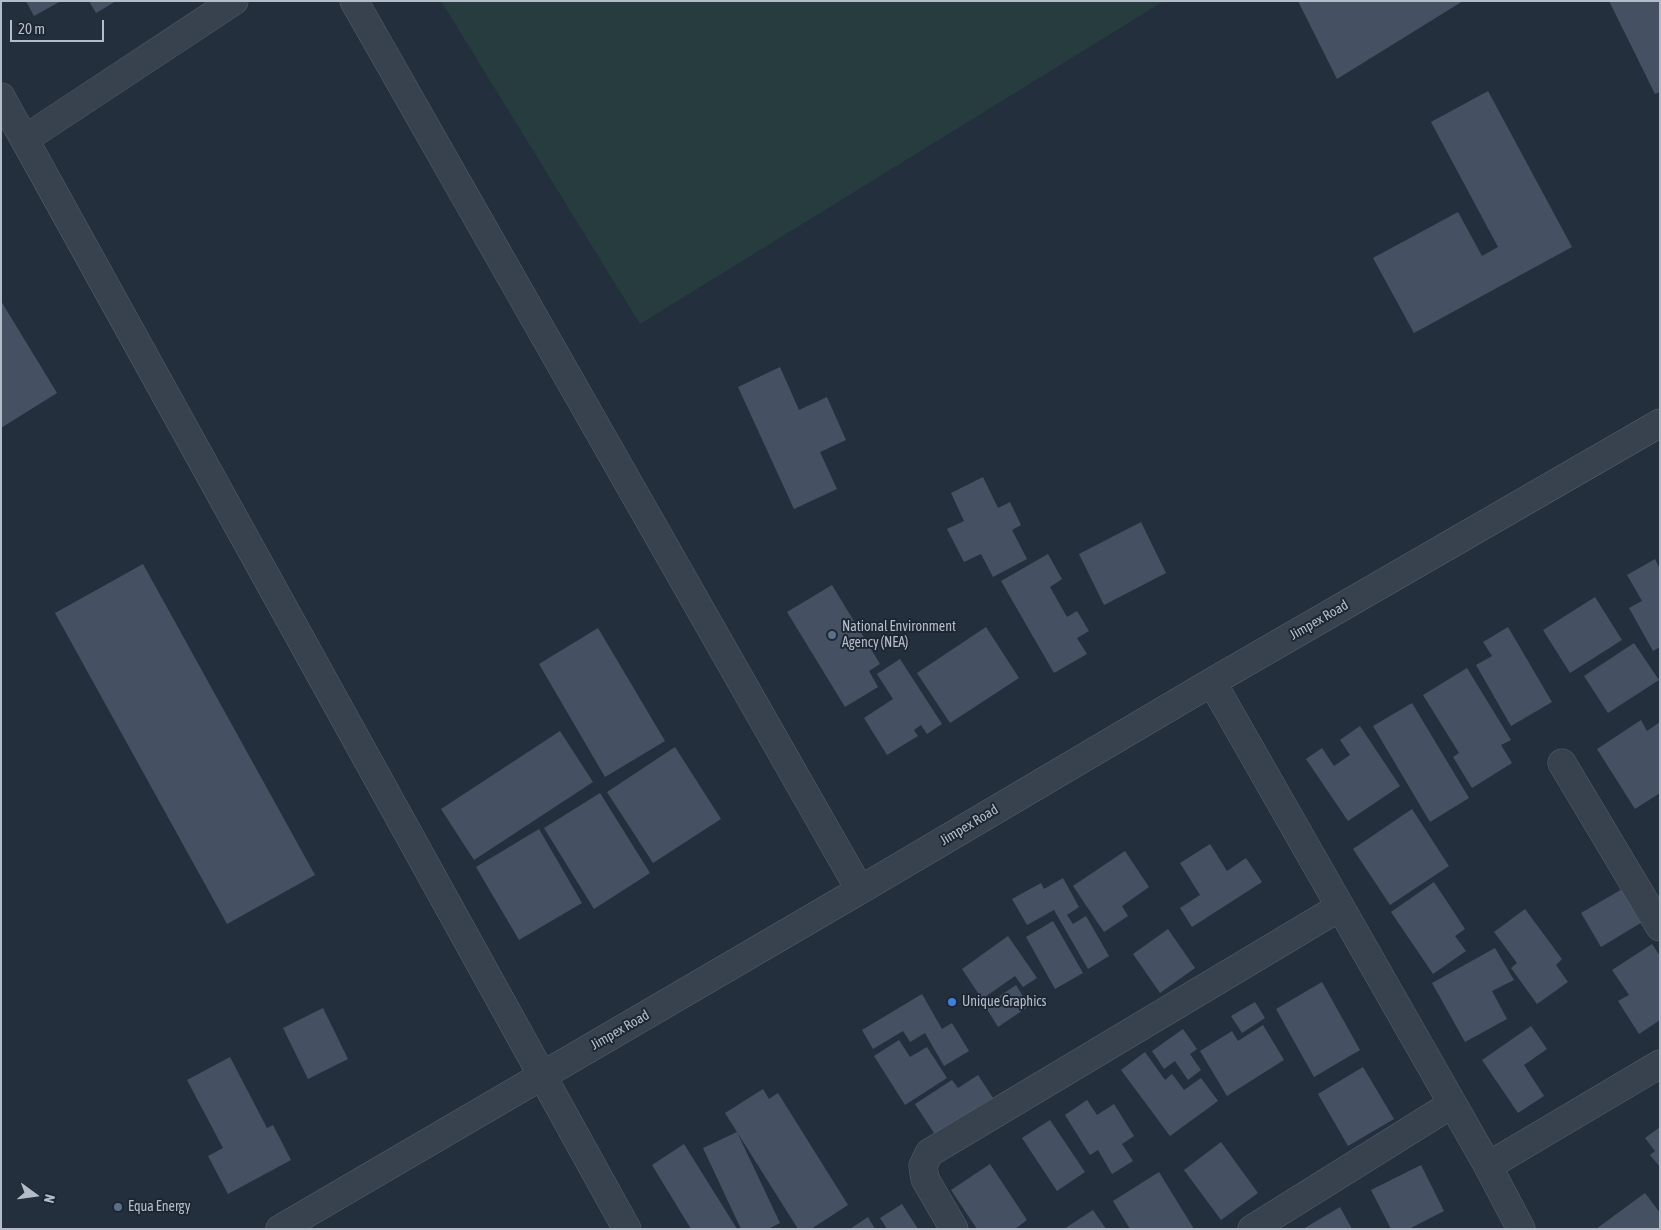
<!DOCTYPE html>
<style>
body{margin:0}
#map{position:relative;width:1661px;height:1230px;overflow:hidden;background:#242f3e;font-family:"Asap Condensed",sans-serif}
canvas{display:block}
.frame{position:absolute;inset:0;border:2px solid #b4bcc9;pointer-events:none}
.north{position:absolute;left:10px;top:1170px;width:50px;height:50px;-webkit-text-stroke:4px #1d2633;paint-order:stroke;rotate:104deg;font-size:14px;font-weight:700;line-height:20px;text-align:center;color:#b4bcc9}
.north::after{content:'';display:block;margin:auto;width:18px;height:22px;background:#b4bcc9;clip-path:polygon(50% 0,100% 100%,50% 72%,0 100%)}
.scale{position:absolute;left:10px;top:20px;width:94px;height:22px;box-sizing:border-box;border:2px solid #b4bcc9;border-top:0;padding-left:6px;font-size:15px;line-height:18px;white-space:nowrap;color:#b4bcc9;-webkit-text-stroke:4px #1d2633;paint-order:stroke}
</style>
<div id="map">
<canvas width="1661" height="1230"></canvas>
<div class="frame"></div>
<div class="north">N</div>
<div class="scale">20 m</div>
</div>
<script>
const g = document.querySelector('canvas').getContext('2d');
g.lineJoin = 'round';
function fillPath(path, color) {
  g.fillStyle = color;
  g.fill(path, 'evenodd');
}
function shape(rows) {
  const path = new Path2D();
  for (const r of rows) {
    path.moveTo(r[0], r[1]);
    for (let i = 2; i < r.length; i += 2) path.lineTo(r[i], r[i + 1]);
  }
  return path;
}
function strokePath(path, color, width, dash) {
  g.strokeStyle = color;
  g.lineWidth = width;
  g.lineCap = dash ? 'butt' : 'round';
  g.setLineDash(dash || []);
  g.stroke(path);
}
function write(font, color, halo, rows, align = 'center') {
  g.font = font + ' "Asap Condensed",sans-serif';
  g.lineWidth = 4;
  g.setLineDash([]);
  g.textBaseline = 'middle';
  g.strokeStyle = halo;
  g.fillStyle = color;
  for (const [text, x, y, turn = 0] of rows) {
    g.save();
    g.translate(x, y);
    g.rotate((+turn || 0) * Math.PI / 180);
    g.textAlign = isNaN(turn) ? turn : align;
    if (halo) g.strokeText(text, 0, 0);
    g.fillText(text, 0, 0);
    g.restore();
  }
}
const green = shape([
 [441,1,1164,1,640,324]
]);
const building = shape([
 [26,1,61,1,34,16],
 [89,1,116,1,96,13],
 [1298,1,1463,1,1337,79],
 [1609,1,1660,1,1660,92,1655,94],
 [1488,91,1572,247,1414,333,1373,258,1458,212,1482,256,1498,247,1431,122],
 [1,301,57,393,1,428],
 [780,367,799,410,827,397,846,440,820,452,837,489,794,509,738,387],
 [983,477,998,508,1010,502,1021,525,1012,530,1027,559,993,577,981,554,964,562,947,529,964,521,951,493],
 [1141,522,1166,573,1104,605,1079,554],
 [1048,554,1062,579,1050,587,1067,617,1077,611,1089,631,1077,638,1087,654,1054,673,1001,581],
 [1655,559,1660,569,1660,647,1653,651,1629,608,1642,601,1627,575],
 [143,564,315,875,227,924,55,613],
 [832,585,880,664,869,671,878,687,845,707,787,612],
 [1595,597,1622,640,1570,673,1543,630],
 [986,627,1019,678,950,723,917,673],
 [1508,627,1552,702,1511,726,1476,665,1492,656,1483,642],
 [598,628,665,741,605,777,539,664],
 [1634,643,1659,680,1608,713,1584,676],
 [900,659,942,724,927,734,921,725,914,730,918,736,887,755,864,718,893,699,877,674],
 [1467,668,1511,740,1501,745,1512,763,1472,788,1453,757,1459,753,1423,695],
 [1412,703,1469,798,1430,822,1373,726],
 [1641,720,1647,731,1660,722,1660,793,1635,809,1597,749],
 [1360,726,1400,786,1348,821,1306,759,1322,748,1334,766,1350,755,1340,740],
 [560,731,593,782,474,860,441,809],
 [675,747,721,819,653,863,607,792],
 [600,793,650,873,594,909,544,828],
 [1412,809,1449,866,1390,905,1353,849],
 [539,829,582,903,519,940,476,867],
 [1210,844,1227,871,1246,858,1262,882,1192,927,1180,908,1200,895,1180,863],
 [1125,851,1149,887,1122,906,1128,916,1104,932,1073,886],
 [1063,878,1079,907,1067,915,1073,924,1086,916,1109,956,1088,969,1054,910,1027,925,1012,899,1041,883,1044,889],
 [1434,882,1465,929,1455,936,1466,951,1433,974,1391,912],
 [1624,888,1644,921,1601,947,1581,913],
 [1525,909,1562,959,1556,965,1568,982,1537,1004,1511,968,1517,963,1494,932],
 [1053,921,1083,973,1055,989,1026,937],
 [1168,929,1195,968,1160,993,1133,954],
 [1008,936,1037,978,1023,987,1015,976,982,999,962,969],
 [1652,944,1660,956,1660,1020,1639,1034,1618,1001,1629,995,1612,970],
 [1495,948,1514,980,1492,991,1507,1019,1465,1042,1432,983],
 [1322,982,1360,1050,1314,1077,1276,1009],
 [1016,985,1029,1006,998,1027,985,1006],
 [922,994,942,1029,952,1023,969,1051,944,1066,925,1033,910,1042,903,1031,873,1049,862,1030],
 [1255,1002,1265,1018,1242,1033,1231,1016],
 [323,1008,348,1059,308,1079,283,1028],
 [1263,1025,1284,1060,1227,1096,1200,1051,1232,1031,1238,1041],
 [1531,1026,1547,1049,1524,1065,1544,1096,1518,1113,1482,1060],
 [1183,1029,1197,1049,1190,1054,1201,1070,1188,1080,1175,1061,1164,1069,1152,1051],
 [899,1040,910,1057,927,1047,947,1078,905,1105,874,1056],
 [1145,1052,1165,1080,1172,1074,1184,1090,1201,1078,1218,1101,1170,1136,1121,1070],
 [230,1057,267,1128,273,1125,291,1160,228,1194,208,1156,223,1148,187,1080],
 [1363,1067,1394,1119,1348,1146,1318,1094],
 [978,1075,999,1107,938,1139,915,1104,952,1080,958,1088],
 [763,1089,769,1099,778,1093,848,1205,811,1229,798,1229,725,1113],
 [1087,1100,1097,1115,1114,1104,1134,1136,1122,1144,1133,1161,1112,1174,1098,1150,1090,1155,1065,1115],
 [1050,1120,1085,1172,1057,1191,1022,1138],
 [1660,1127,1660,1167,1650,1155,1655,1151,1645,1138],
 [737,1132,780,1223,768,1229,741,1229,703,1148],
 [1221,1142,1258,1193,1221,1220,1184,1170],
 [684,1144,737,1229,691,1229,652,1165],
 [990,1164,1027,1220,1015,1229,977,1229,951,1190],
 [1421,1165,1444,1211,1409,1229,1391,1229,1371,1190],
 [1159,1172,1194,1229,1130,1229,1113,1201],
 [1645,1193,1660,1213,1660,1229,1596,1229],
 [902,1204,918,1229,887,1229,880,1218],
 [1340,1207,1352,1229,1303,1229],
 [1093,1210,1106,1229,1064,1229],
 [868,1217,875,1229,850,1229]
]);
const minor = shape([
 [354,1,860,890],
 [1,97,627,1229],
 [25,139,234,1],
 [1562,763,1660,927],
 [1488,1166,1660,1064],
 [954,1229,925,1179,923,1166,929,1153,1340,907],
 [1252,1229,1452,1104]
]);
const tertiary = shape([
 [1212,682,1488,1166,1521,1229],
 [280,1229,860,890,1212,682,1660,423]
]);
const markers = [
 [832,635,5,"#5c6f8a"],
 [952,1002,5,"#3f7fe0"],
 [118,1207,5,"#5c6f8a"]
];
const streetNames = [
 ["Jimpex Road",1319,620,-30],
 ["Jimpex Road",969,825,-31],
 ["Jimpex Road",620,1030,-30]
];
const poiNames = [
 ["National Environment",842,627],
 ["Agency (NEA)",842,643],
 ["Unique Graphics",962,1002],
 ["Equa Energy",128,1207]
];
fillPath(green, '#263c3f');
fillPath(building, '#455162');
strokePath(minor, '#565f6c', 29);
strokePath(tertiary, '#565f6c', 29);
strokePath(minor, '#38414e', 28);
strokePath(tertiary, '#38414e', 28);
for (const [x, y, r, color] of markers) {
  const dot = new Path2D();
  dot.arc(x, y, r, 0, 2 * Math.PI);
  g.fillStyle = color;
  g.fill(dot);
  strokePath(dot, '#1d2633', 2);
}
write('14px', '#b4bcc9', '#1d2633', streetNames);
write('14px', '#b4bcc9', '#1d2633', poiNames, 'left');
</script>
